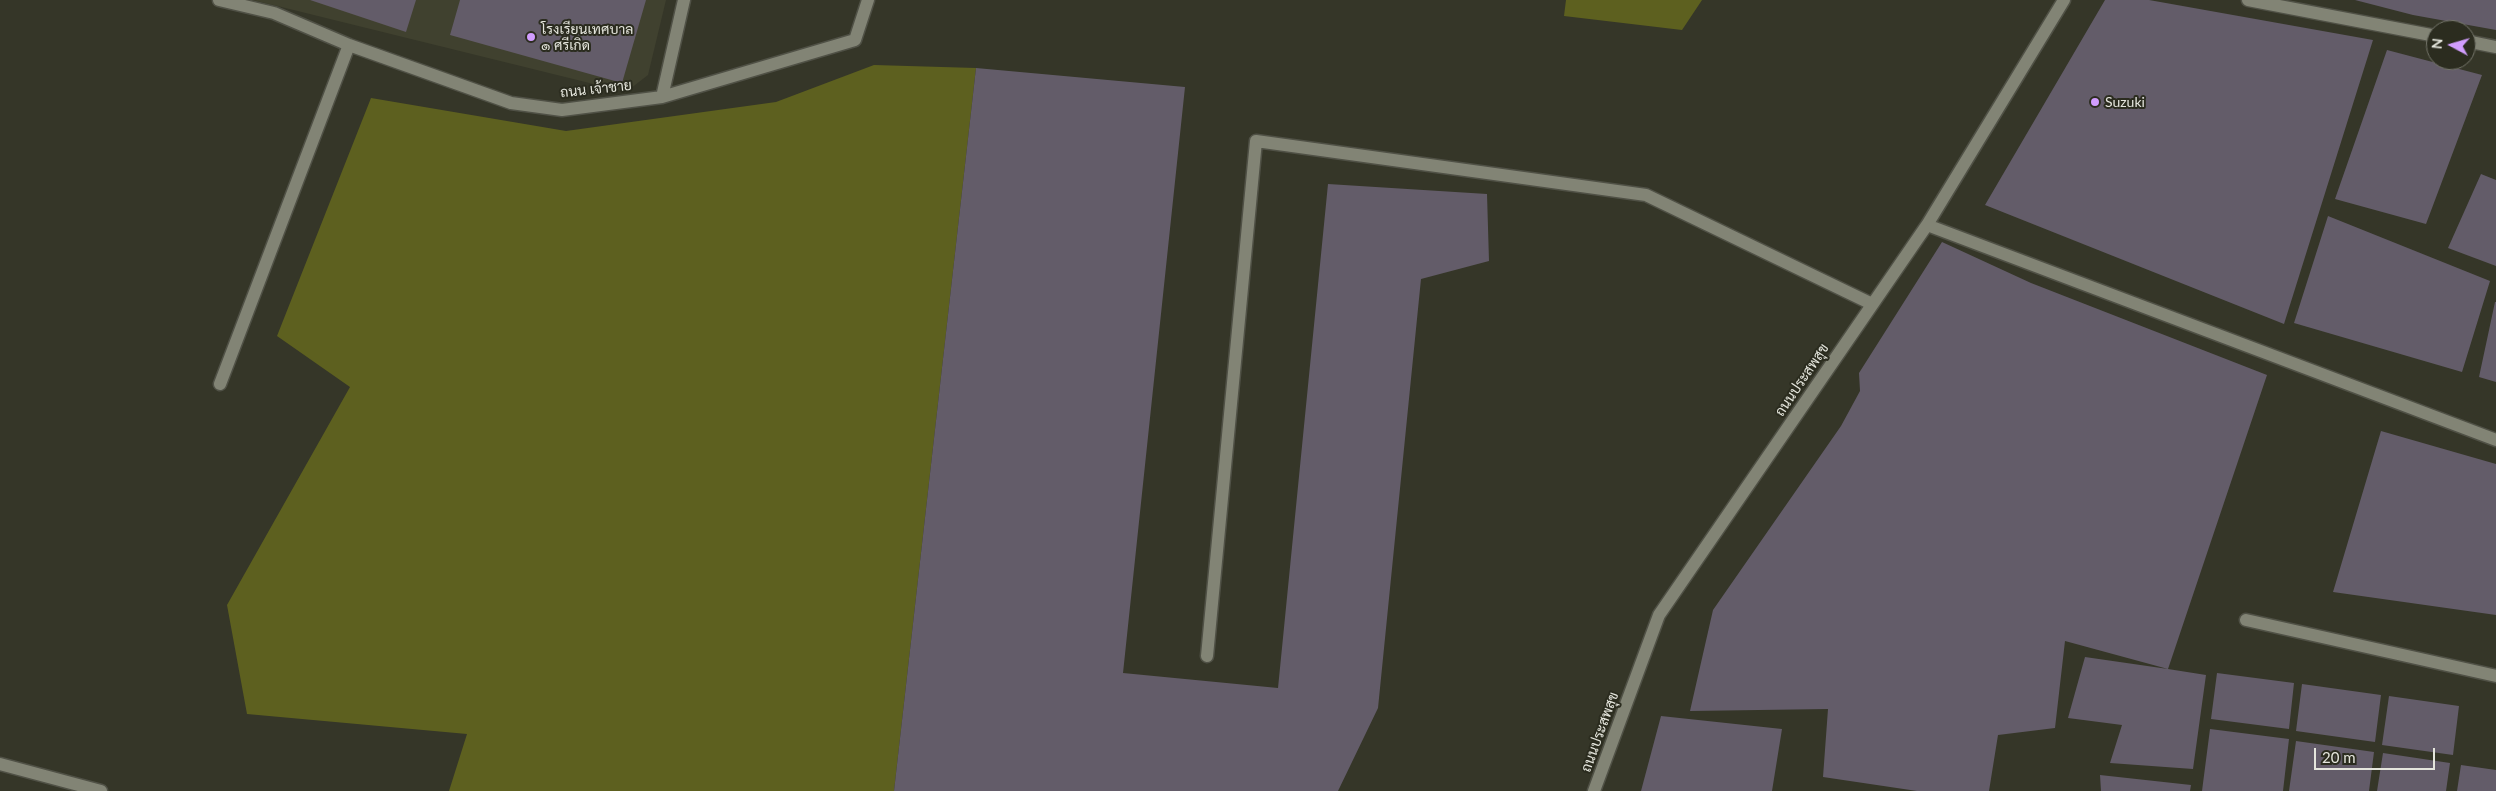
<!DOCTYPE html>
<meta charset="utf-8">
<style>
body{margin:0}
#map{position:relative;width:2496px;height:791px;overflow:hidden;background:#353628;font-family:Lato,sans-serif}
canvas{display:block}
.north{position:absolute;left:2426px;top:20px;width:50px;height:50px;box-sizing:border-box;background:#2b2c1f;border:1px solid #75766b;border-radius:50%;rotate:276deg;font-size:14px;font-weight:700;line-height:20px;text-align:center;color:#e4e5dc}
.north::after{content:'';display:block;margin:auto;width:18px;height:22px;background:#d19dfe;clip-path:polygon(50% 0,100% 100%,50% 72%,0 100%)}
.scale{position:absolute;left:2314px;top:748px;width:121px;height:22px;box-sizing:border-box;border:2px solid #e4e5dc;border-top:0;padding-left:6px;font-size:15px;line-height:18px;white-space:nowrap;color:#e4e5dc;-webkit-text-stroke:4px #2b2c1f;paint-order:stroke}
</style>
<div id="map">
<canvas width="2496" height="791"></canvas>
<div class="north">N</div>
<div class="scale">20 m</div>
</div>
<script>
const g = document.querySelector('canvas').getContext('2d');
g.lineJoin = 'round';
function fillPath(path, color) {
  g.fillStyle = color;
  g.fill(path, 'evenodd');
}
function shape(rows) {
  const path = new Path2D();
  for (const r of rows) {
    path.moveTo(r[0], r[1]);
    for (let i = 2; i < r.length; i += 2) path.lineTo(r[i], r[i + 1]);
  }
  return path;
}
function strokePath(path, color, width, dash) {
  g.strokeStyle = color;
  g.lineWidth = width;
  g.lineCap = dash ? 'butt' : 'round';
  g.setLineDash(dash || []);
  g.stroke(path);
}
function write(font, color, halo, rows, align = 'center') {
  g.font = font + ' Lato,Sarabun,sans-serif';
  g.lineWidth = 4;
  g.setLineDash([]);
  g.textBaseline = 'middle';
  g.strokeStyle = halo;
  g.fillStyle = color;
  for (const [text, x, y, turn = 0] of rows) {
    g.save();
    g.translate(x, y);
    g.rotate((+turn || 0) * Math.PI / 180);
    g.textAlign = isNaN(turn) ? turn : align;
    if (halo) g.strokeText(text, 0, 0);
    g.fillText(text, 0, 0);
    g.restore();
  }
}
const built = shape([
 [253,0,666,0,648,75,626,92]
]);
const green = shape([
 [1566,0,1702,0,1682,30,1564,16],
 [874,65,976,68,894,791,449,791,467,734,247,714,227,605,350,387,277,336,371,98,566,131,776,102]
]);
const building = shape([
 [310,0,416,0,406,32],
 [460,0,646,0,622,83,450,35],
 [2105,0,2149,0,2373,40,2284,324,1985,205],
 [2355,0,2496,0,2496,30,2413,15],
 [2387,50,2482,75,2426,224,2335,199],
 [976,68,1185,87,1123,673,1278,688,1328,184,1487,194,1489,261,1421,279,1378,708,1338,791,894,791],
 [2481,174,2496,180,2496,266,2448,248],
 [2328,216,2490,281,2462,372,2294,323],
 [1942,242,2031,283,2267,375,2168,669,2206,675,2193,769,2110,763,2122,725,2068,718,2085,657,2168,669,2065,641,2055,728,1998,735,1989,791,1917,791,1823,777,1828,709,1690,711,1713,610,1841,426,1860,391,1859,373],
 [2495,302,2496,302,2496,382,2479,377],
 [2381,431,2496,464,2496,615,2333,592],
 [2217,673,2294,683,2289,729,2211,719],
 [2302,684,2381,695,2375,742,2296,731],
 [2389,696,2459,706,2453,755,2382,745],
 [1661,716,1782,729,1772,791,1641,791],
 [2210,729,2289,739,2283,791,2202,791],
 [2296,741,2374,752,2369,791,2289,791],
 [2383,753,2450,763,2446,791,2377,791],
 [2461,765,2496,770,2496,791,2457,791],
 [2100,775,2191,785,2190,791,2101,791]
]);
const minor = shape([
 [219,0,274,13,349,45,511,103,562,110,662,97,855,40,868,0],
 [2248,0,2436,36],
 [2466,41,2496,47],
 [662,97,684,0],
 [1927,225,2496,440],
 [220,384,349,45],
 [2246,620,2496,676],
 [1207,656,1256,141,1646,195,1872,304],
 [0,764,101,791],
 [1594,791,1659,615,1927,225,2064,0]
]);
const markers = [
 [531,37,5,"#d19dfe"],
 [2095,102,5,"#d19dfe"]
];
const poiNames = [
 ["โรงเรียนเทศบาล",541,29],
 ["๑ ศรีเกิด",541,45],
 ["Suzuki",2105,102]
];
const streetNames = [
 ["ถนน เจ้าชาย",596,89,-6],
 ["ถนนประสพสุข",1802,380,-56],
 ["ถนนประสพสุข",1600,732,-70]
];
fillPath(built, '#40412f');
fillPath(green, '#5d601f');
fillPath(building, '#635c69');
strokePath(minor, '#505146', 15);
strokePath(minor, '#828475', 12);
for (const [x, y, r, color] of markers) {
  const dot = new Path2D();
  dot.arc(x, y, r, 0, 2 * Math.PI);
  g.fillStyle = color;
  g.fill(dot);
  strokePath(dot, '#2b2c1f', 2);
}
write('14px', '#e4e5dc', '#2b2c1f', poiNames, 'left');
write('14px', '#e4e5dc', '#2b2c1f', streetNames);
</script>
